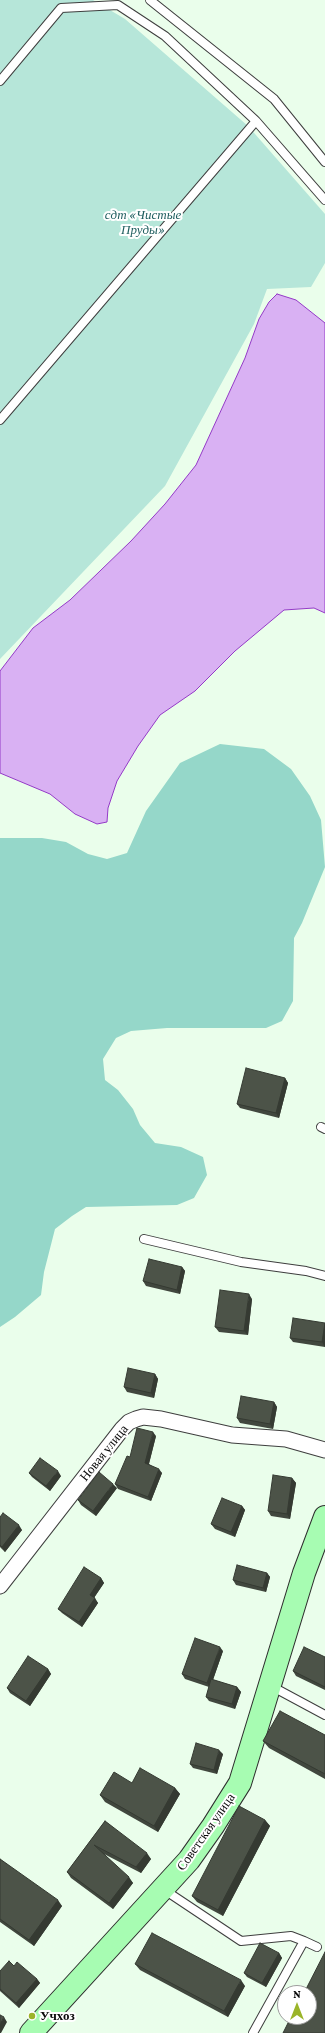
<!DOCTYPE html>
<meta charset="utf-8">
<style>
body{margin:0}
#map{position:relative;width:325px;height:2033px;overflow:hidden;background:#eafeeb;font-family:"Crimson Pro",serif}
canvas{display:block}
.north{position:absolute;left:277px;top:1985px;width:40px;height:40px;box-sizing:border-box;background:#fff;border:1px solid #9d9d9d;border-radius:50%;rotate:0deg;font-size:11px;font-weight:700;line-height:16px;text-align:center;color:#0b0b0b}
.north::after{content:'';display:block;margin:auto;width:14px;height:18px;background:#9bb529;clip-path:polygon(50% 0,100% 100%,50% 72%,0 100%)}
</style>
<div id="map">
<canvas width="325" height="2033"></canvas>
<div class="north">N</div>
</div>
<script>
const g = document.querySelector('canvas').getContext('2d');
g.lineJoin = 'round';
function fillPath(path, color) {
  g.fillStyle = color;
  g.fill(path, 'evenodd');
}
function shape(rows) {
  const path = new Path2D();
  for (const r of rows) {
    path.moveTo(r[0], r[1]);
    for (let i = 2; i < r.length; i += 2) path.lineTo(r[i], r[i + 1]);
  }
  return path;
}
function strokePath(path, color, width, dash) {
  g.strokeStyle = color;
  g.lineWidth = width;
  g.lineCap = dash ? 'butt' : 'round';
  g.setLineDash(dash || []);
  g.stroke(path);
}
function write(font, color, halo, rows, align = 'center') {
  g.font = font + ' "Crimson Pro",serif';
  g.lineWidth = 4;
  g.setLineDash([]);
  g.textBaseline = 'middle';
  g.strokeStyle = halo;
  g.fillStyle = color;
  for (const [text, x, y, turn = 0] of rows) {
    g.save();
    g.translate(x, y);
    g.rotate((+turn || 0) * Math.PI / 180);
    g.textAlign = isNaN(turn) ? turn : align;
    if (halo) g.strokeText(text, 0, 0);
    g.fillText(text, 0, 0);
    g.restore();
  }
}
const green = shape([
 [0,0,93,0,125,19,248,126,325,214,325,263,311,287,267,289,254,324,165,486,0,659]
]);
const forest = shape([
 [220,744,264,749,291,769,310,796,321,820,325,867,302,923,294,938,293,1001,282,1021,266,1028,167,1028,131,1031,116,1038,103,1059,105,1080,118,1090,133,1109,140,1125,155,1143,181,1147,203,1157,207,1175,194,1198,177,1205,86,1207,72,1216,55,1229,44,1272,41,1295,15,1317,0,1327,0,838,42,838,66,842,88,854,107,859,127,853,146,811,180,763]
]);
const water = shape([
 [277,294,296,300,325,323,325,613,314,608,284,610,235,651,195,691,160,715,138,746,117,781,108,808,107,822,97,824,75,814,50,794,0,773,0,671,33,628,70,600,131,541,165,504,196,465,245,358,259,319,269,302,277,294]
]);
const lane = shape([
 [150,0,274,99,325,162],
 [0,81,61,8,118,5,165,36,256,121,325,200],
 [0,420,256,121],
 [321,1127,325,1129],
 [144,1239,241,1262,306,1271,325,1276],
 [271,1686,325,1715],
 [163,1889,241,1941,291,1936,304,1941,253,2033],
 [304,1941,317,1947]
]);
const street = shape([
 [0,1586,122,1429,129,1422,136,1419,143,1417,161,1419,232,1435,286,1439,325,1450]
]);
const secondary = shape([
 [31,2033,189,1860,213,1826,240,1783,304,1573,325,1517]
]);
const wall = shape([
 [285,1078,288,1083,279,1118,240,1108,237,1104],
 [182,1267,185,1271,180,1294,146,1286,143,1281],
 [252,1299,248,1335,219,1332,215,1327],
 [325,1323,325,1347,293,1342,290,1338],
 [155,1374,158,1379,154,1398,127,1392,124,1387],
 [274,1402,277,1407,273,1429,240,1423,237,1418],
 [156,1436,149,1464,162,1473,151,1501,118,1489,115,1484,130,1457],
 [29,1473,61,1476,50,1491,32,1477],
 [292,1478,296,1483,290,1519,271,1516,268,1511],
 [117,1488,96,1516,81,1505,78,1500],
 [242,1506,245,1510,235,1537,215,1529,211,1524],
 [0,1517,22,1530,5,1552,0,1547],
 [267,1573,270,1577,266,1592,236,1585,233,1580],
 [101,1578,104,1583,94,1598,98,1603,82,1627,62,1613,58,1609],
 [223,1651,213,1680,237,1687,241,1692,235,1709,209,1701,206,1697,209,1687,185,1679,182,1674],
 [325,1657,325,1690,296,1676,293,1671],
 [48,1669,51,1674,30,1706,10,1693,7,1688],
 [325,1735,325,1779,269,1748,263,1741],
 [223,1754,217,1774,193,1768,190,1764],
 [132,1783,175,1788,180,1794,158,1832,105,1802,100,1795],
 [265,1820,270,1826,223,1916,197,1902,192,1896],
 [105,1821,151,1859,141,1873,104,1854,133,1883,113,1909,71,1878,67,1872],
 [0,1859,62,1906,34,1946,0,1922],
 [279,1953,282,1958,266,1987,247,1977,244,1973],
 [135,1964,245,1986,228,2017,140,1970],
 [14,1966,37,1979,40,1983,19,2008,0,1991,0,1971]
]);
const shadedWall = shape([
 [285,1078,288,1083,279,1118,276,1113],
 [182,1267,185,1271,180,1294,177,1290],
 [249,1294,252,1299,248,1335,244,1331],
 [325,1323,325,1347,322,1342],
 [155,1374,158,1379,154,1398,151,1393],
 [274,1402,277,1407,273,1429,270,1424],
 [153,1432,156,1436,148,1467,145,1463],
 [159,1469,162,1473,151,1501,148,1497],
 [58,1471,61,1476,50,1491,46,1486],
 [292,1478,296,1483,290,1519,287,1514],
 [113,1484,117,1488,96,1516,93,1511],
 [242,1506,245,1510,235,1537,231,1532],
 [19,1525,22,1530,5,1552,2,1547],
 [267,1573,270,1577,266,1592,263,1588],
 [101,1578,104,1583,93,1599,90,1595],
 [95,1598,98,1603,82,1627,79,1622],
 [220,1647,223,1651,210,1688,207,1683],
 [48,1669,51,1674,30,1706,26,1701],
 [237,1687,241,1692,235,1709,232,1704],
 [219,1750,223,1754,217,1774,214,1770],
 [175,1788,180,1794,158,1832,154,1826],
 [265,1820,270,1826,223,1916,218,1910],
 [147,1853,151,1859,141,1873,136,1867],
 [129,1877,133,1883,113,1909,109,1903],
 [58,1900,62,1906,34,1946,29,1940],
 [279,1953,282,1958,266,1987,262,1983],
 [37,1979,40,1983,19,2008,16,2003],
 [241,1980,245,1986,228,2017,224,2011],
 [4,2017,7,2022,1,2033,0,2033,0,2024]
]);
const building = shape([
 [246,1068,285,1078,276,1113,237,1104,246,1068],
 [149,1259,182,1267,177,1290,143,1281,149,1259],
 [220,1290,249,1294,244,1331,215,1327,220,1290],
 [293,1318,325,1323,322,1342,290,1338,293,1318],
 [128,1368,155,1374,151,1393,124,1387,128,1368],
 [241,1396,274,1402,270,1424,237,1418,241,1396],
 [137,1428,153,1432,145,1463,159,1469,148,1497,115,1484,127,1456,130,1457,137,1428],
 [40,1458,58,1471,46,1486,29,1473,40,1458],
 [99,1472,113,1484,93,1511,78,1500,99,1472],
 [273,1475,292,1478,287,1514,268,1511,273,1475],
 [222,1498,242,1506,231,1532,211,1524,222,1498],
 [3,1513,19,1525,2,1547,0,1545,0,1517,3,1513],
 [237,1565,267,1573,263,1588,233,1580,237,1565],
 [84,1567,101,1578,90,1595,95,1598,79,1622,58,1609,84,1567],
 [195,1638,220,1647,207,1683,182,1674,195,1638],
 [304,1647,325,1657,325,1687,293,1671,304,1647],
 [28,1656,48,1669,26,1701,7,1688,28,1656],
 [211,1679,237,1687,232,1704,206,1697,211,1679],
 [280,1711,325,1735,325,1774,263,1741,280,1711],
 [196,1743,219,1750,214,1770,190,1764,196,1743],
 [140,1768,175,1788,154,1826,100,1795,114,1772,132,1783,140,1768],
 [239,1806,265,1820,218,1910,192,1896,239,1806],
 [105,1821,147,1853,136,1867,94,1845,129,1877,109,1903,67,1872,105,1821],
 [0,1859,58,1900,29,1940,0,1919,0,1859],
 [152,1933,241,1980,224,2011,135,1964,152,1933],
 [260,1943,279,1953,262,1983,244,1973,260,1943],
 [325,1952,325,2033,283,2033,291,2017,309,2017,309,1993,304,1993,325,1952],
 [9,1961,14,1966,17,1962,37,1979,16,2003,0,1989,0,1971,9,1961],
 [0,2015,4,2017,0,2024,0,2015]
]);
const markers = [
 [32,2016,4,"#9bb529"]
];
const parkNames = [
 ["сдт «Чистые",143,215],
 ["Пруды»",143,230]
];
const streetNames = [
 ["Новая улица",104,1453,-51],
 ["Советская улица",206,1832,-55]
];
const poiNames = [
 ["Учхоз",40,2016]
];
fillPath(green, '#b6e6d9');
fillPath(forest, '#95d7c9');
fillPath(water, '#d9b1f3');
strokePath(water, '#943ac7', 1);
strokePath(lane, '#3e3e3e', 10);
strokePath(street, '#3e3e3e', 17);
strokePath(secondary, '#2d2d2d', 24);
strokePath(lane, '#fff', 8);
strokePath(street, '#fff', 15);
strokePath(secondary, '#a7fcb2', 22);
fillPath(wall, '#41473e');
fillPath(shadedWall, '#353a32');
fillPath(building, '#4c5348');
strokePath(building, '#353a32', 1);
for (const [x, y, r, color] of markers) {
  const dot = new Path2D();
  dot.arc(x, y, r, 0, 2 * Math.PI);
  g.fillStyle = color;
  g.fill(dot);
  strokePath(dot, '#fff', 1.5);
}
write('italic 13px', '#1f5e5f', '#fff', parkNames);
write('13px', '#0b0b0b', '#fff', streetNames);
write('bold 13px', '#0b0b0b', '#fff', poiNames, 'left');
</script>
